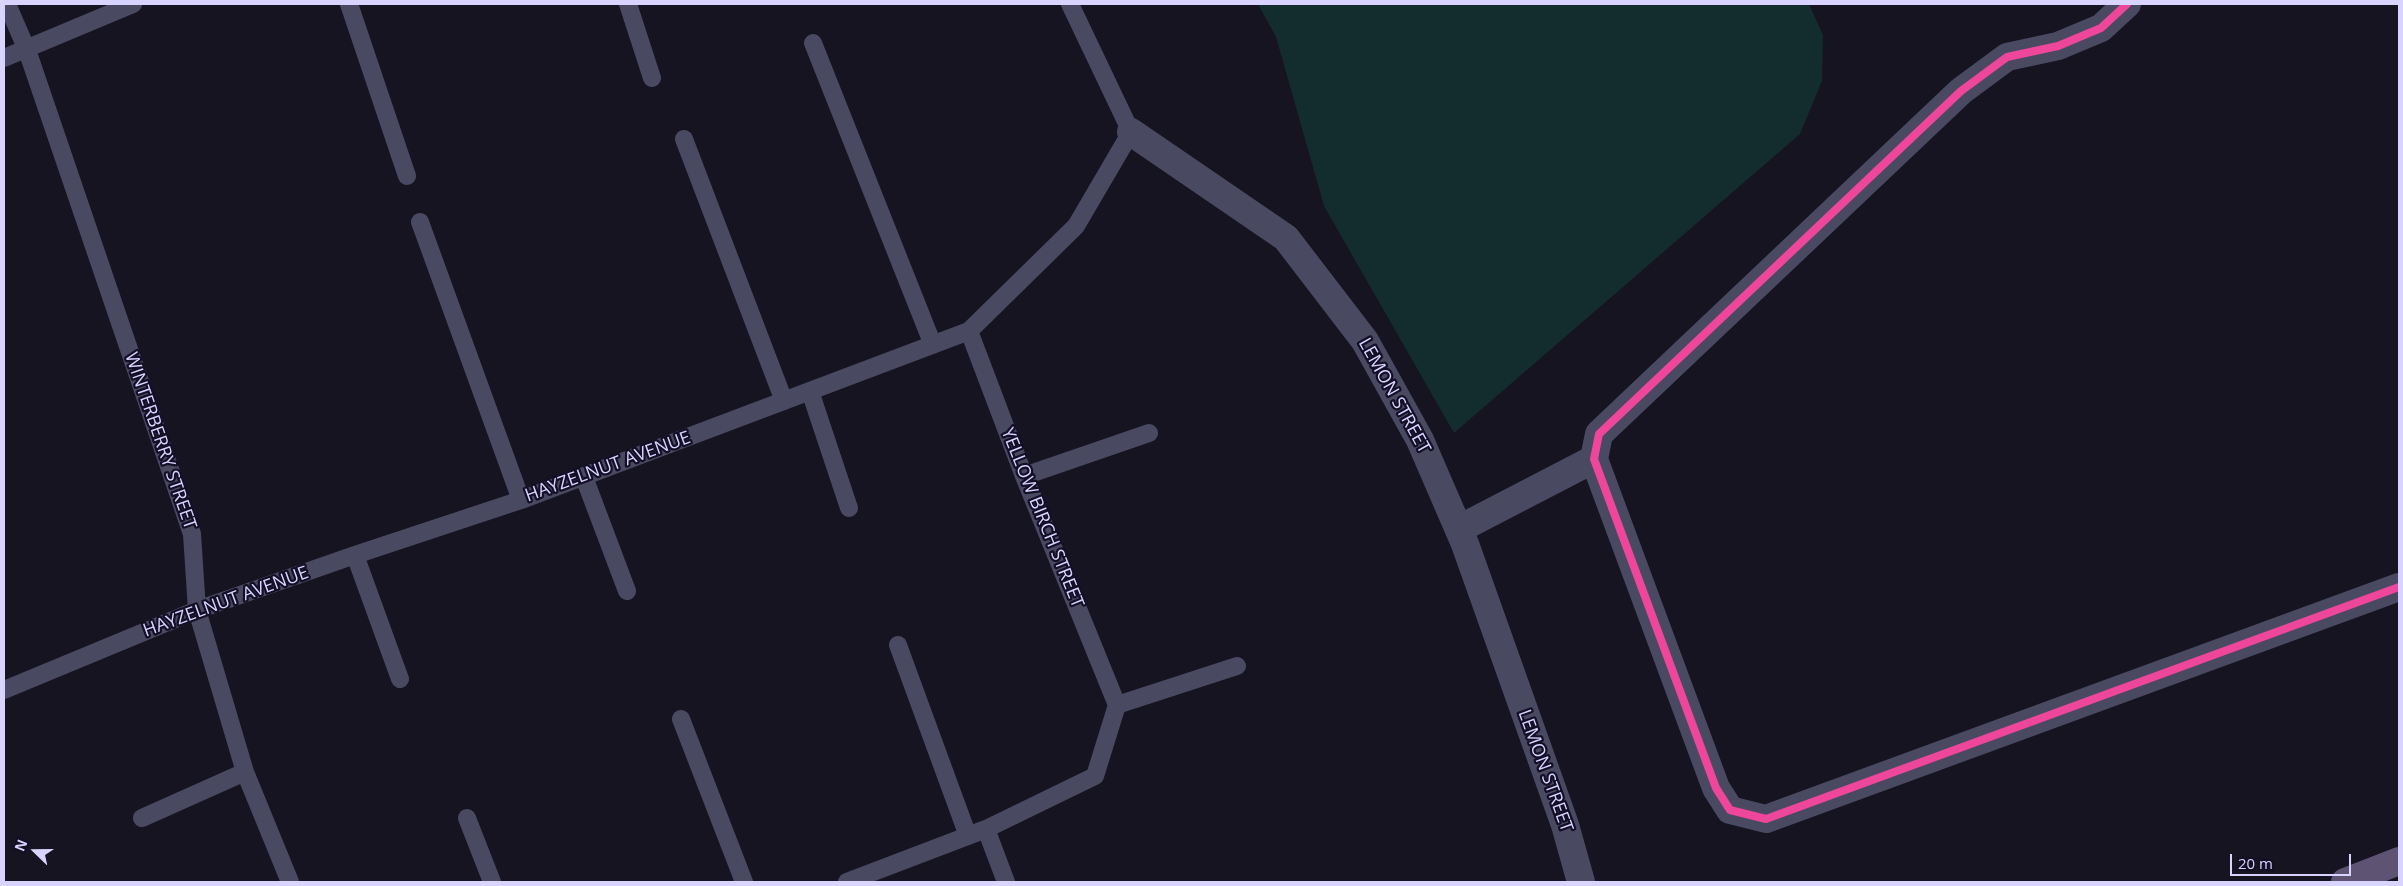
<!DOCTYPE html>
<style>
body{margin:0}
#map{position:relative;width:2403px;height:886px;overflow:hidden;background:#161421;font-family:"Open Sans",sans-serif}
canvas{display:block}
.frame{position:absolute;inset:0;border:5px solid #d9d4ff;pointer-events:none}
.north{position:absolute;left:10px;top:826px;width:50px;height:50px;-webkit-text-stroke:4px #130f26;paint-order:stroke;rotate:292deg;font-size:14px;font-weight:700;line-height:20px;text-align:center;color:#d9d4ff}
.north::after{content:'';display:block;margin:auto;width:18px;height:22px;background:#d9d4ff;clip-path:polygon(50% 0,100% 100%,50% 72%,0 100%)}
.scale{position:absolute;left:2230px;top:854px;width:121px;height:22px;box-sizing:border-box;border:2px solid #d9d4ff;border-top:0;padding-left:6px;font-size:15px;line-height:18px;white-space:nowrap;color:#d9d4ff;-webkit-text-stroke:4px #130f26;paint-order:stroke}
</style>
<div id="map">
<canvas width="2403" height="886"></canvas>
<div class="frame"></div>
<div class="north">N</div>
<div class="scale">20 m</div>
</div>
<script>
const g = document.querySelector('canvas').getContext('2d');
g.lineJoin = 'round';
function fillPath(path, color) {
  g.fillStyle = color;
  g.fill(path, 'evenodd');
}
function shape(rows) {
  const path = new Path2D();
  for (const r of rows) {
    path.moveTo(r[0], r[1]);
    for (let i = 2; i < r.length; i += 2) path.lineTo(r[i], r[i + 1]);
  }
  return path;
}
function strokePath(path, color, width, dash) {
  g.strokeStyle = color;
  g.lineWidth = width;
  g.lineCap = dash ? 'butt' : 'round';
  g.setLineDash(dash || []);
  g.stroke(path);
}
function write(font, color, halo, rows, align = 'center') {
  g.font = font + ' "Open Sans",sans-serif';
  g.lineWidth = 4.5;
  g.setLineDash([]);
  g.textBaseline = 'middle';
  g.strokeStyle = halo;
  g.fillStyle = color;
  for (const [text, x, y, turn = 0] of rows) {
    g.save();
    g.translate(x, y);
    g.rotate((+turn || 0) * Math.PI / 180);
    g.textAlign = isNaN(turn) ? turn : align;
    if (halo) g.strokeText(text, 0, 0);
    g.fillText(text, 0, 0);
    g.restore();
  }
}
const green = shape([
 [1258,4,1809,4,1823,35,1822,81,1800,134,1454,433,1324,206,1276,37]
]);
const service = shape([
 [7,4,27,50,192,534,197,610,245,772,290,882],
 [349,4,407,176],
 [628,4,652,78],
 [813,43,933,345],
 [4,58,133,4],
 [684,139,784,401],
 [420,222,521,500],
 [969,331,1024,476,1117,705],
 [810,391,849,508],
 [1024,476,1149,433],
 [584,477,627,591],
 [355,555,400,679],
 [898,645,968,836],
 [4,690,197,610,355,555,521,500,969,331,1076,226,1131,132,1070,4],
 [1117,705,1237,666],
 [681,719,744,882],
 [142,818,245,772],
 [467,818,492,882],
 [986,829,1006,882],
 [847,882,986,829,1095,776,1117,705]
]);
const minor = shape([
 [2127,4,2101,28,2058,46,2007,57,1961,91,1599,434,1594,459,1716,788,1730,810,1766,819,2399,587],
 [1131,132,1286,238,1365,341,1420,440,1465,544,1565,825,1581,882],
 [1459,529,1594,459]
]);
const primary = shape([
 [2345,882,2399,861]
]);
const cycleway = shape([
 [2127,4,2101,28,2058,46,2007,57,1961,91,1599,434,1594,459,1716,788,1730,810,1766,819,2399,587]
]);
const streetNames = [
 ["LEMON STREET",1394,396,61],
 ["WINTERBERRY STREET",160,441,71],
 ["HAYZELNUT AVENUE",608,467,-20],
 ["YELLOW BIRCH STREET",1042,518,68],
 ["HAYZELNUT AVENUE",226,602,-20],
 ["LEMON STREET",1545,771,70]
];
fillPath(green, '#132c2d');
strokePath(service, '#4a4962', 18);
strokePath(minor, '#4a4962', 28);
strokePath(primary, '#5e5373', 28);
strokePath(cycleway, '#ed469a', 8);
write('18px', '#d9d4ff', '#130f26', streetNames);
</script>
